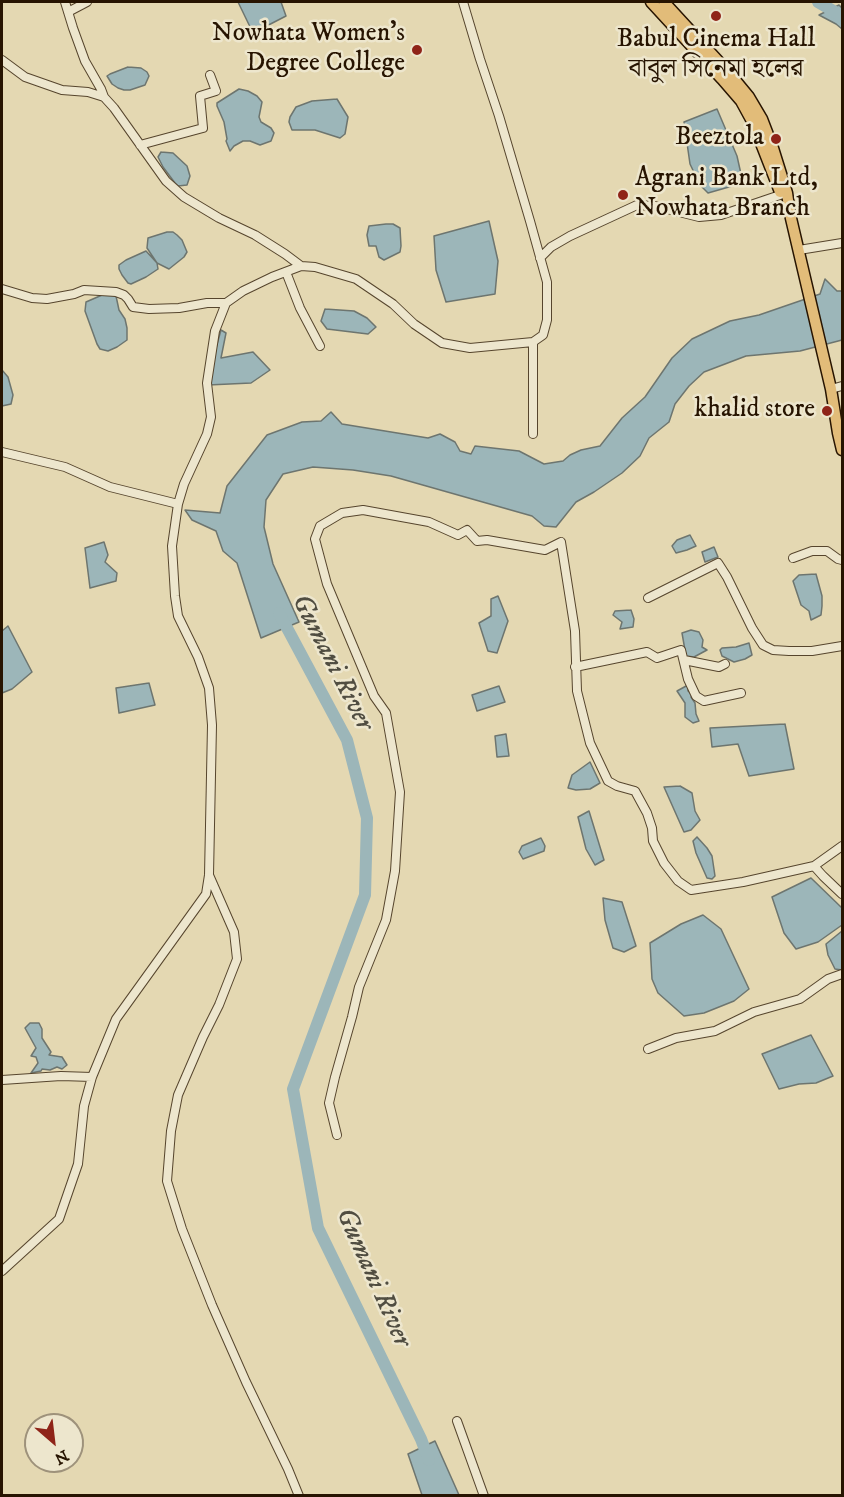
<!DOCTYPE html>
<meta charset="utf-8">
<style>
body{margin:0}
#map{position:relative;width:844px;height:1497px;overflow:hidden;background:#e4d8b2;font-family:"IM FELL DW Pica",serif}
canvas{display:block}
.frame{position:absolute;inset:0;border:3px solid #271401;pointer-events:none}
.north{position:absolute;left:24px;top:1413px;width:60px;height:60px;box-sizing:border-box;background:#ede6cd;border:2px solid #9e927b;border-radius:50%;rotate:152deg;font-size:16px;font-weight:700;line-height:24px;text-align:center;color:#271401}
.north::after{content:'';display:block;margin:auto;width:21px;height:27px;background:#8f2418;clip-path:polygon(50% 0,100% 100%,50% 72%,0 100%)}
</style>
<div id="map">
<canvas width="844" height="1497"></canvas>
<div class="frame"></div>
<div class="north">N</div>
</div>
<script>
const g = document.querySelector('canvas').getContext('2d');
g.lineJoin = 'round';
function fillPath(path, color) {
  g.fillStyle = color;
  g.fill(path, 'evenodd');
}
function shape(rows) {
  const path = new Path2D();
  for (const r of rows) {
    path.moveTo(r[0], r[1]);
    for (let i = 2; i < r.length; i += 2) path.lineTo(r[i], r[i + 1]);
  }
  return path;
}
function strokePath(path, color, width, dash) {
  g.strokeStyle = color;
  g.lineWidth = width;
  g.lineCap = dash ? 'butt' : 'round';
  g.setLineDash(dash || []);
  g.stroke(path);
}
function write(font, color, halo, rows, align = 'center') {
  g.font = font + ' "IM FELL DW Pica","Noto Serif Bengali",serif';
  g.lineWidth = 5;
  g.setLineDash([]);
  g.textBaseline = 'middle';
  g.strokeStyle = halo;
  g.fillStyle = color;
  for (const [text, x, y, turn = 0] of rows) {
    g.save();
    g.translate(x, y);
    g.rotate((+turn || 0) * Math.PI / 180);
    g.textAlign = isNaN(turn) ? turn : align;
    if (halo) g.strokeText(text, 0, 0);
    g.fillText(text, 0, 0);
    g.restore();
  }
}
const water = shape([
 [238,2,281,2,286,16,253,33,238,2],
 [839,5,842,8,842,29,836,24,819,15,839,5],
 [128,67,141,68,147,72,149,76,145,85,130,90,124,90,118,88,112,84,107,76,110,74,128,67],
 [239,89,248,91,257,96,262,102,259,117,261,122,271,128,274,133,271,141,260,145,250,141,243,141,234,146,230,151,226,141,227,139,224,122,217,106,217,103,239,89],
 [337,99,348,117,345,134,340,138,315,130,292,130,289,122,290,117,296,107,312,101,337,99],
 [717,109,737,156,743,183,708,193,700,185,690,164,684,122,717,109],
 [161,152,173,153,187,166,190,176,187,185,178,186,175,183,163,167,158,157,161,152],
 [489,221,498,261,495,294,446,302,436,270,434,236,489,221],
 [386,224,393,224,400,228,401,246,400,252,384,260,379,257,376,246,369,246,367,235,369,226,386,224],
 [167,232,173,232,177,235,182,240,187,252,184,257,169,269,157,263,147,248,148,238,167,232],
 [146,251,157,263,158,269,146,277,131,284,128,283,122,275,119,269,119,265,126,260,146,251],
 [825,279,837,291,842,291,842,340,800,351,746,356,704,372,689,386,675,404,669,422,649,438,640,456,622,473,594,492,576,502,556,527,544,526,532,516,391,476,353,470,313,467,283,474,266,500,264,527,273,564,299,622,261,638,237,563,223,551,216,531,192,520,185,510,220,513,227,486,267,435,302,422,321,421,331,412,342,424,428,438,440,434,455,442,460,451,471,454,475,446,519,451,544,464,563,461,570,455,581,450,600,446,622,418,645,397,672,358,692,339,730,321,759,315,820,294,825,279],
 [109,292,116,296,119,310,125,319,127,328,127,340,117,347,108,351,100,349,97,344,85,311,86,302,109,292],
 [325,309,354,311,367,318,376,327,368,334,327,329,321,321,325,309],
 [221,330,226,333,221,358,253,352,270,370,251,383,208,385,209,373,221,330],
 [2,370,8,377,13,395,11,404,2,406,2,370],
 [690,535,696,546,687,550,676,553,672,546,677,540,690,535],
 [104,542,108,555,105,562,117,573,116,581,90,588,85,548,104,542],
 [714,547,718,557,705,562,702,552,714,547],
 [816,574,822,596,822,606,821,615,811,620,809,611,801,605,793,581,799,575,816,574],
 [498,596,508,621,497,653,488,651,479,623,491,616,491,599,498,596],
 [631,610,634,619,633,627,620,629,622,622,613,615,615,611,631,610],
 [8,626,32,672,12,689,2,693,2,631,8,626],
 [691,630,699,632,703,640,702,647,707,650,694,657,686,656,682,633,691,630],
 [749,643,752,655,745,659,734,662,722,656,720,650,722,648,736,647,749,643],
 [149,683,155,705,119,713,116,688,149,683],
 [688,685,688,691,693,695,691,697,695,703,696,714,699,721,693,723,685,717,685,703,677,691,688,685],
 [499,686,505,702,477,711,472,695,499,686],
 [785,724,794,769,749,776,738,744,712,747,710,728,785,724],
 [506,734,509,756,497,757,495,736,506,734],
 [590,762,600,783,590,789,576,790,568,788,572,775,590,762],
 [680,786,692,793,695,811,700,820,691,830,684,832,664,787,680,786],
 [589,811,604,860,595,865,586,849,578,817,589,811],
 [697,837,707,848,712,856,715,876,712,879,707,878,696,853,693,841,697,837],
 [541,838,545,846,544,851,523,859,519,852,522,846,541,838],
 [811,878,842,908,842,925,818,942,796,949,784,933,772,897,811,878],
 [603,898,622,902,636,946,624,952,613,948,605,920,603,898],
 [703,915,721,929,749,989,734,1001,704,1013,684,1016,658,993,652,979,650,943,681,924,703,915],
 [842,931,842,970,835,969,828,955,826,944,842,931],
 [30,1023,39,1023,42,1029,42,1038,51,1052,49,1055,62,1057,67,1065,62,1069,57,1067,50,1070,42,1069,41,1071,31,1073,38,1063,36,1057,31,1056,36,1048,25,1028,30,1023],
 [811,1035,833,1076,816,1083,799,1084,779,1089,762,1054,811,1035],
 [435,1441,459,1495,422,1495,408,1454,435,1441]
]);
const river = shape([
 [818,2,842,16],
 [279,613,347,740,367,818,365,895,293,1089,318,1228,421,1439,429,1460]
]);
const minor = shape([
 [65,2,73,28,85,61,101,89,104,97],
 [68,12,87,2],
 [2,60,25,77,62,90,88,92,104,97,114,108,166,181,184,197,219,218,255,235,285,254,301,266],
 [140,145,203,128,200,96,216,91,210,75],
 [799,250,842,243],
 [540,258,551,247,570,236,637,205,655,206,699,217,721,215,786,193],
 [286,272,300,308,320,346],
 [2,289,32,298,47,299,74,294,84,290,116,292,124,295,128,299,133,307,149,309,179,308,207,303,226,303],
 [831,389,842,386],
 [533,434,533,342],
 [2,452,65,467,110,487,178,504],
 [793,558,812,551,827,551,838,559,842,560],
 [648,598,718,563,727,577,752,628,763,645,773,650,789,651,812,651,842,646],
 [684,660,719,667,725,664],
 [575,667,647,652,657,658,681,650,688,679,696,696,704,701,741,693],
 [814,866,823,876,842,894],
 [209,875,234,932,237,959,219,1005,203,1037,178,1095,171,1131,167,1181,182,1229,212,1305,246,1382,288,1469,299,1496],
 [648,1049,676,1038,715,1031,754,1012,800,999,828,979,842,974],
 [2,1080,61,1076,92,1077],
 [337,1135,329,1103,335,1077,352,1017,359,987,386,920,395,871,400,792,386,713,374,696,327,584,315,539,320,526,342,513,363,510,429,522,458,535,467,530,477,541,487,540,545,550,561,542,575,631,577,691,590,743,608,781,617,786,635,791,647,813,652,828,653,841,664,863,678,881,691,890,743,882,814,866,842,846],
 [2,1271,59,1219,78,1164,84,1106,92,1077,116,1019,206,894,209,875,212,725,209,688,198,657,178,616,175,596,172,546,178,504,184,484,207,434,211,417,207,383,215,331,226,303,243,291,272,277,301,266,315,267,356,279,393,304,414,324,442,343,470,348,533,342,543,335,547,320,547,282,530,221,499,116,480,59,463,2],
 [457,1421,484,1496]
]);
const major = shape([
 [651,2,722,79,741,101,753,123,780,192],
 [664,2,730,74,749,97,762,119,772,145,787,193,790,214,831,389,838,433,842,450]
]);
const markers = [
 [716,16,6,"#8f2418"],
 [417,50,6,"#8f2418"],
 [776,139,6,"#8f2418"],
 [623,195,6,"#8f2418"],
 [827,411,6,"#8f2418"]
];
const poiNames = [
 ["Nowhata Women's",405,35],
 ["Degree College",405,65],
 ["Babul Cinema Hall",716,41,"center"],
 ["বাবুল সিনেমা হলের",716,71,"center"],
 ["Beeztola",764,139],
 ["Agrani Bank Ltd,",635,180,"left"],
 ["Nowhata Branch",635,210,"left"],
 ["khalid store",815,411]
];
const waterNames = [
 ["Gumani River",331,663,63],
 ["Gumani River",372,1278,66]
];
fillPath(water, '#9cb6b9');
strokePath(water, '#6d756f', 1.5);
strokePath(river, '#9cb6b9', 12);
strokePath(minor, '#56452d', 10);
strokePath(major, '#271401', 13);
strokePath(minor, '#ede6cd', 8);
strokePath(major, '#e2bc79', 10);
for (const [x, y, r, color] of markers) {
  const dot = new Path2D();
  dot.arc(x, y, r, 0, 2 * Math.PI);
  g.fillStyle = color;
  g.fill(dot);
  strokePath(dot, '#ede6cd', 2);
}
write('26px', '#271401', '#ede6cd', poiNames, 'right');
write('italic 27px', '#504d41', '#ede6cd', waterNames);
</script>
